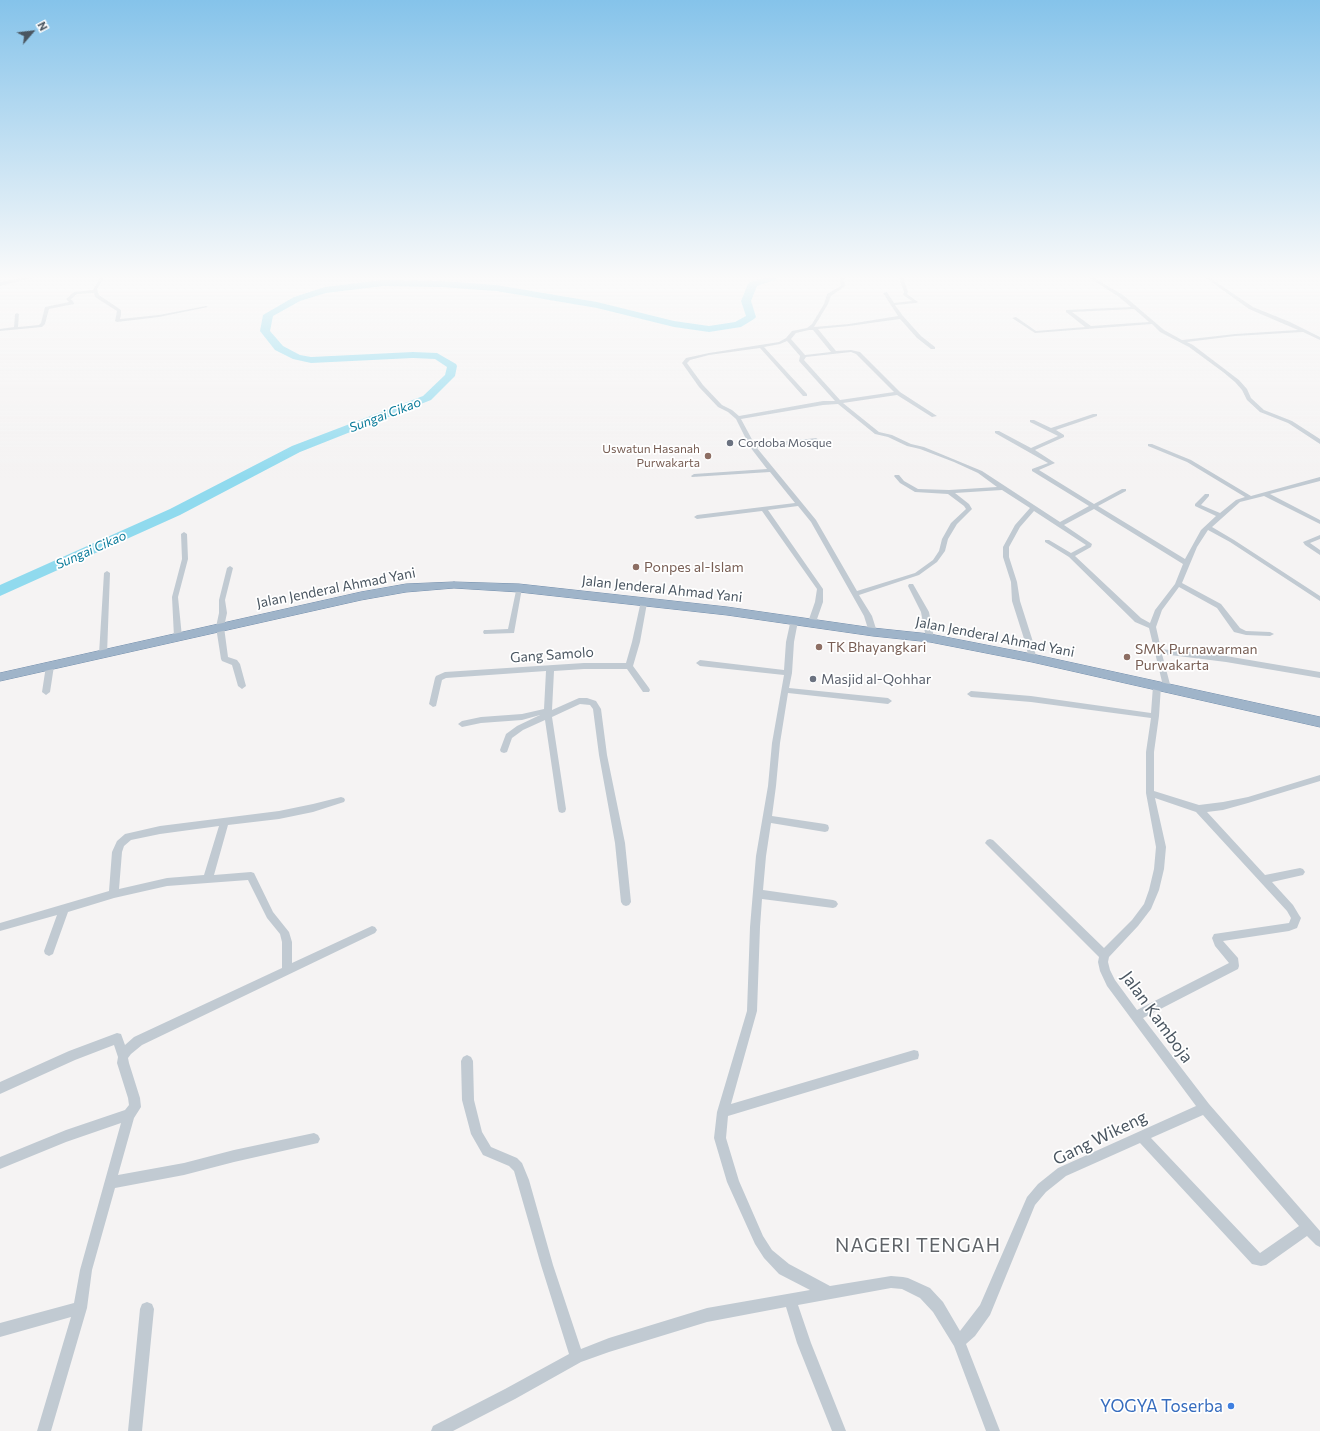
<!DOCTYPE html>
<style>
body{margin:0}
#map{position:relative;width:1320px;height:1431px;overflow:hidden;background:#f5f3f3;font-family:Commissioner,sans-serif}
canvas{display:block}
.north{position:absolute;left:12px;top:12px;width:40px;height:40px;-webkit-text-stroke:3px #fff;paint-order:stroke;rotate:62deg;font-size:11px;font-weight:700;line-height:16px;text-align:center;color:#4a5661}
.north::after{content:'';display:block;margin:auto;width:14px;height:18px;background:#4a5661;clip-path:polygon(50% 0,100% 100%,50% 72%,0 100%)}
</style>
<div id="map">
<canvas width="1320" height="1431"></canvas>
<div class="north">N</div>
</div>
<script>
const g = document.querySelector('canvas').getContext('2d');
g.lineJoin = 'round';
function shape(rows) {
  const path = new Path2D();
  for (const r of rows) {
    path.moveTo(r[0], r[1]);
    for (let i = 2; i < r.length; i += 2) path.lineTo(r[i], r[i + 1]);
  }
  return path;
}
function fillPath(path, color) {
  g.fillStyle = color;
  g.fill(path, 'evenodd');
}
function strokePath(path, color, width, dash) {
  g.strokeStyle = color;
  g.lineWidth = width;
  g.lineCap = dash ? 'butt' : 'round';
  g.setLineDash(dash || []);
  g.stroke(path);
}
function write(font, color, halo, rows, align = 'center') {
  g.font = font + ' Commissioner,sans-serif';
  g.lineWidth = 3.5;
  g.setLineDash([]);
  g.textBaseline = 'middle';
  g.strokeStyle = halo;
  g.fillStyle = color;
  for (const [text, x, y, turn = 0] of rows) {
    g.save();
    g.translate(x, y);
    g.rotate((+turn || 0) * Math.PI / 180);
    g.textAlign = isNaN(turn) ? turn : align;
    if (halo) g.strokeText(text, 0, 0);
    g.fillText(text, 0, 0);
    g.restore();
  }
}
const river = shape([
 [764,278,776,278,775,280,757,286,751,301,756,317,754,319,741,327,709,332,674,327,597,308,496,291,441,287,383,286,326,293,300,301,273,316,270,331,283,346,300,355,311,357,413,352,437,353,456,364,457,366,455,376,431,400,300,452,180,515,0,596,0,585,170,509,292,446,423,396,445,375,447,367,435,359,413,358,311,363,293,359,275,350,260,331,263,315,294,297,325,287,383,280,441,281,496,285,597,302,674,321,709,326,735,322,746,316,741,301,748,284,750,282,764,278]
]);
const minor = shape([
 [100,278,104,278,97,289,99,295,121,310,121,315,120,319,159,315,206,306,208,307,159,317,117,322,115,321,117,311,95,297,94,293,77,294,71,299,74,303,74,304,49,309,45,324,42,327,0,331,0,329,14,327,15,314,17,313,19,314,18,327,39,325,41,323,45,307,69,302,66,299,74,292,93,290,100,278],
 [840,278,844,278,845,286,831,296,828,304,814,327,849,324,898,316,883,293,887,292,894,303,912,301,903,295,904,292,899,278,903,278,908,292,907,294,918,302,916,303,895,305,903,316,921,336,935,347,935,349,931,349,917,338,900,319,849,326,818,329,836,351,851,350,860,352,900,392,937,416,932,417,897,395,843,403,879,432,892,435,911,444,924,447,982,471,1060,522,1089,506,1032,471,1032,469,1048,463,995,433,995,431,999,431,1031,448,1058,436,1030,422,1030,420,1034,420,1051,428,1093,414,1097,414,1097,416,1056,430,1064,435,1064,437,1035,450,1055,463,1039,470,1094,504,1122,489,1126,489,1126,491,1098,506,1185,559,1201,530,1216,516,1195,506,1195,504,1205,494,1209,494,1209,496,1201,505,1220,513,1236,500,1245,497,1187,462,1148,446,1148,444,1152,444,1191,460,1251,496,1320,477,1320,481,1270,494,1320,520,1320,524,1264,496,1240,502,1212,527,1234,540,1320,596,1320,601,1230,542,1208,530,1197,547,1182,583,1221,604,1240,628,1246,631,1270,632,1274,634,1270,636,1246,635,1234,632,1217,608,1179,587,1162,610,1156,627,1161,649,1226,656,1320,672,1320,678,1226,662,1162,654,1171,688,1167,691,1164,690,1149,628,1135,622,1069,557,1045,542,1045,540,1049,540,1071,553,1086,545,1034,511,1020,527,1009,547,1009,557,1017,582,1020,601,1034,645,1036,658,1035,660,1029,660,1026,645,1012,601,1011,582,1003,557,1003,547,1015,525,1030,508,1002,490,955,493,969,504,972,509,957,524,948,539,945,551,937,562,919,575,859,595,872,616,877,632,873,634,869,632,864,616,811,522,798,506,768,510,823,589,823,602,816,622,812,624,809,624,808,622,815,602,817,589,762,511,697,519,694,517,697,515,795,503,770,472,692,477,691,476,694,474,767,469,750,447,736,419,728,412,718,407,699,387,682,363,686,358,709,353,779,342,786,338,792,331,807,328,812,324,824,304,827,294,841,286,840,278],
 [809,330,813,330,831,352,805,355,791,339,796,333,809,330],
 [787,341,800,356,799,361,835,401,823,401,739,416,732,410,722,405,703,385,687,363,690,360,709,355,760,348,803,396,807,396,807,394,764,347,780,344,787,341],
 [851,352,856,354,894,392,840,400,804,360,806,357,851,352],
 [838,404,875,434,888,437,907,446,920,449,954,462,978,473,997,487,949,490,918,489,904,481,899,475,895,475,894,476,900,483,915,492,948,494,964,506,966,509,951,523,942,539,939,551,933,560,915,573,857,591,816,520,757,448,816,442,819,440,816,438,755,445,741,419,823,405,838,404],
 [1094,509,1183,564,1175,584,1155,610,1150,623,1141,618,1075,556,1091,547,1092,544,1064,525,1094,509],
 [1090,278,1094,278,1123,295,1164,330,1182,340,1235,334,1298,330,1249,309,1206,278,1210,278,1253,307,1290,322,1320,337,1320,340,1303,332,1235,336,1187,342,1193,345,1239,380,1247,389,1251,398,1264,410,1292,421,1320,439,1320,444,1288,423,1260,412,1247,400,1242,390,1235,382,1223,372,1189,347,1160,332,1152,324,1035,333,1012,318,1016,317,1036,331,1085,327,1066,312,1066,310,1131,307,1119,297,1090,278],
 [1134,309,1149,322,1091,326,1072,312,1134,309],
 [184,532,187,534,188,559,178,597,182,637,178,639,174,637,172,597,182,559,181,534,184,532],
 [1320,535,1320,539,1310,543,1320,550,1320,555,1305,545,1303,542,1320,535],
 [230,566,233,568,225,600,227,613,224,627,228,657,237,660,240,664,246,686,242,689,238,686,232,665,222,661,221,659,216,627,219,613,219,600,227,568,230,566],
 [107,571,110,573,107,654,103,657,99,654,104,573,107,571],
 [909,584,913,584,929,612,934,638,933,640,927,640,926,638,921,612,908,586,909,584],
 [517,586,521,586,522,588,514,633,484,634,483,632,484,630,487,630,508,629,517,586],
 [641,601,645,601,647,603,640,642,633,666,649,688,650,690,649,692,643,692,627,669,584,669,554,671,552,710,579,698,587,698,596,701,601,709,607,755,625,843,631,902,629,905,626,906,623,905,621,902,615,843,599,755,593,709,590,705,580,704,552,717,566,809,565,812,562,813,559,812,558,809,545,720,523,730,512,738,507,752,504,753,501,752,500,750,506,734,517,726,540,715,522,720,481,723,462,727,458,724,462,721,481,717,522,714,544,709,546,671,446,678,442,680,436,706,433,707,429,704,435,678,436,676,445,672,584,663,626,663,632,642,641,601],
 [791,619,794,619,798,621,794,642,792,673,789,688,888,698,892,701,888,704,788,693,780,743,776,786,772,816,825,824,828,825,829,828,828,831,825,832,771,823,766,856,763,890,833,900,836,901,838,904,836,907,833,908,762,899,760,927,757,1011,731,1104,914,1050,918,1051,919,1055,918,1059,914,1060,728,1116,726,1138,739,1181,763,1236,772,1250,789,1264,830,1286,891,1276,903,1277,908,1278,930,1288,943,1302,960,1331,980,1305,1027,1197,1038,1184,1058,1168,1196,1106,1107,986,1100,971,1098,962,1099,957,985,843,987,840,990,839,993,840,1104,948,1132,920,1144,904,1149,890,1154,869,1156,847,1146,793,1146,752,1151,718,1031,702,971,697,967,694,971,691,1031,696,1151,713,1153,686,1157,683,1161,686,1159,716,1154,752,1154,791,1199,805,1223,802,1248,797,1320,775,1320,781,1248,803,1223,810,1207,812,1265,875,1300,868,1303,869,1305,872,1303,875,1272,882,1293,905,1299,915,1301,918,1297,928,1289,931,1223,941,1238,958,1239,966,1238,969,1143,1018,1209,1104,1313,1223,1320,1231,1320,1247,1316,1245,1307,1236,1266,1265,1261,1266,1252,1264,1140,1143,1066,1176,1046,1192,1035,1205,990,1315,975,1336,966,1344,1000,1431,986,1431,954,1346,933,1312,920,1298,902,1289,891,1288,798,1305,811,1343,846,1431,832,1431,797,1343,786,1307,707,1322,609,1352,581,1362,515,1399,453,1431,431,1431,433,1426,505,1389,569,1354,541,1265,514,1171,509,1166,483,1155,471,1134,462,1100,461,1061,463,1057,467,1055,471,1057,473,1061,474,1100,482,1132,491,1147,517,1158,522,1163,529,1180,553,1265,581,1349,609,1338,707,1308,810,1290,779,1274,764,1258,755,1244,727,1182,714,1138,717,1112,747,1011,750,927,756,856,768,786,772,743,784,675,700,666,696,663,700,660,784,670,786,642,791,619],
 [1155,798,1196,812,1287,911,1291,918,1289,923,1214,934,1212,938,1215,946,1229,963,1137,1010,1115,980,1110,970,1108,962,1109,957,1138,926,1151,909,1159,890,1164,869,1166,847,1155,798],
 [1203,1115,1299,1226,1260,1253,1151,1138,1203,1115],
 [50,663,54,666,50,692,46,695,42,692,46,666,50,663],
 [341,797,344,798,345,800,344,802,313,812,279,819,228,825,214,875,251,872,254,873,273,912,289,932,292,942,292,963,372,926,375,927,377,930,375,933,142,1045,131,1054,128,1058,129,1063,140,1098,141,1107,134,1118,118,1175,184,1163,234,1150,314,1133,318,1135,320,1139,318,1143,234,1162,184,1175,115,1188,92,1270,87,1308,51,1431,37,1431,71,1317,0,1337,0,1323,74,1303,80,1270,121,1123,66,1142,0,1169,0,1157,66,1130,125,1110,129,1105,128,1098,117,1063,118,1057,114,1045,75,1060,0,1094,0,1082,69,1051,117,1033,121,1034,125,1045,134,1037,282,968,282,942,280,934,267,918,248,880,167,886,114,898,68,912,54,951,53,954,49,956,45,954,44,951,57,915,0,931,0,923,109,891,112,852,117,841,125,834,160,826,279,811,313,804,341,797],
 [219,826,204,875,167,878,119,889,122,852,124,846,131,840,160,834,219,826],
 [147,1302,152,1304,154,1309,142,1431,128,1431,140,1309,142,1304,147,1302]
]);
const tertiary = shape([
 [23,278,32,278,0,286,0,282,23,278]
]);
const trunk = shape([
 [454,582,519,584,727,607,873,628,930,634,1032,654,1320,717,1320,727,1032,662,930,642,873,636,727,615,519,592,454,588,406,592,361,600,0,681,0,673,361,592,406,584,454,582]
]);
const markers = [
 [730,443,4,"#6b7280"],
 [708,456,4,"#8d6e63"],
 [636,567,4,"#8d6e63"],
 [819,647,4,"#8d6e63"],
 [1127,657,4,"#8d6e63"],
 [813,679,4,"#6b7280"],
 [1231,1406,4,"#3f7fe0"]
];
const farWorshipnames = [
 ["Cordoba Mosque",738,443]
];
const farEducationnames = [
 ["Uswatun Hasanah",700,449],
 ["Purwakarta",700,463]
];
const farWaternames = [
 ["Sungai Cikao",385,415,-21],
 ["Sungai Cikao",91,550,-24]
];
const educationNames = [
 ["Ponpes al-Islam",644,567],
 ["TK Bhayangkari",827,647],
 ["SMK Purnawarman",1135,649],
 ["Purwakarta",1135,665]
];
const streetNames = [
 ["Jalan Jenderal Ahmad Yani",336,588,-11],
 ["Jalan Jenderal Ahmad Yani",662,589,6],
 ["Jalan Jenderal Ahmad Yani",995,637,11],
 ["Gang Samolo",552,655,-4]
];
const worshipNames = [
 ["Masjid al-Qohhar",821,679]
];
const nearStreetnames = [
 ["Jalan Kamboja",1157,1017,54],
 ["Gang Wikeng",1100,1138,-26]
];
const nearShopnames = [
 ["YOGYA Toserba",1223,1406]
];
const nearQuarternames = [
 ["NAGERI TENGAH",918,1246]
];
fillPath(river, '#90daee');
strokePath(trunk, '#7690ad', 1);
fillPath(minor, '#c1cad2');
fillPath(tertiary, '#c1cad2');
fillPath(trunk, '#9fb4c9');
const sky = g.createLinearGradient(0, 0, 0, 478);
sky.addColorStop(0, '#85c3ea');
sky.addColorStop(0.58, '#fafafa');
sky.addColorStop(1, '#fafafa00');
g.fillStyle = sky;
g.fillRect(0, 0, 1320, 478);
for (const [x, y, r, color] of markers) {
  const dot = new Path2D();
  dot.arc(x, y, r, 0, 2 * Math.PI);
  g.fillStyle = color;
  g.fill(dot);
  strokePath(dot, '#fff', 1.5);
}
write('12px', '#5b616d', '#fff', farWorshipnames, 'left');
write('12px', '#785e54', '#fff', farEducationnames, 'right');
write('italic 13px', '#0c7c9b', '#fff', farWaternames);
write('14px', '#785e54', '#fff', educationNames, 'left');
write('14px', '#4a5661', '#fff', streetNames);
write('14px', '#5b616d', '#fff', worshipNames, 'left');
write('17px', '#4a5661', '#fff', nearStreetnames);
write('17px', '#366cbe', '#fff', nearShopnames, 'right');
g.letterSpacing = '1px';
write('19px', '#5f6368', '#fff', nearQuarternames);
g.letterSpacing = '0px';
</script>
